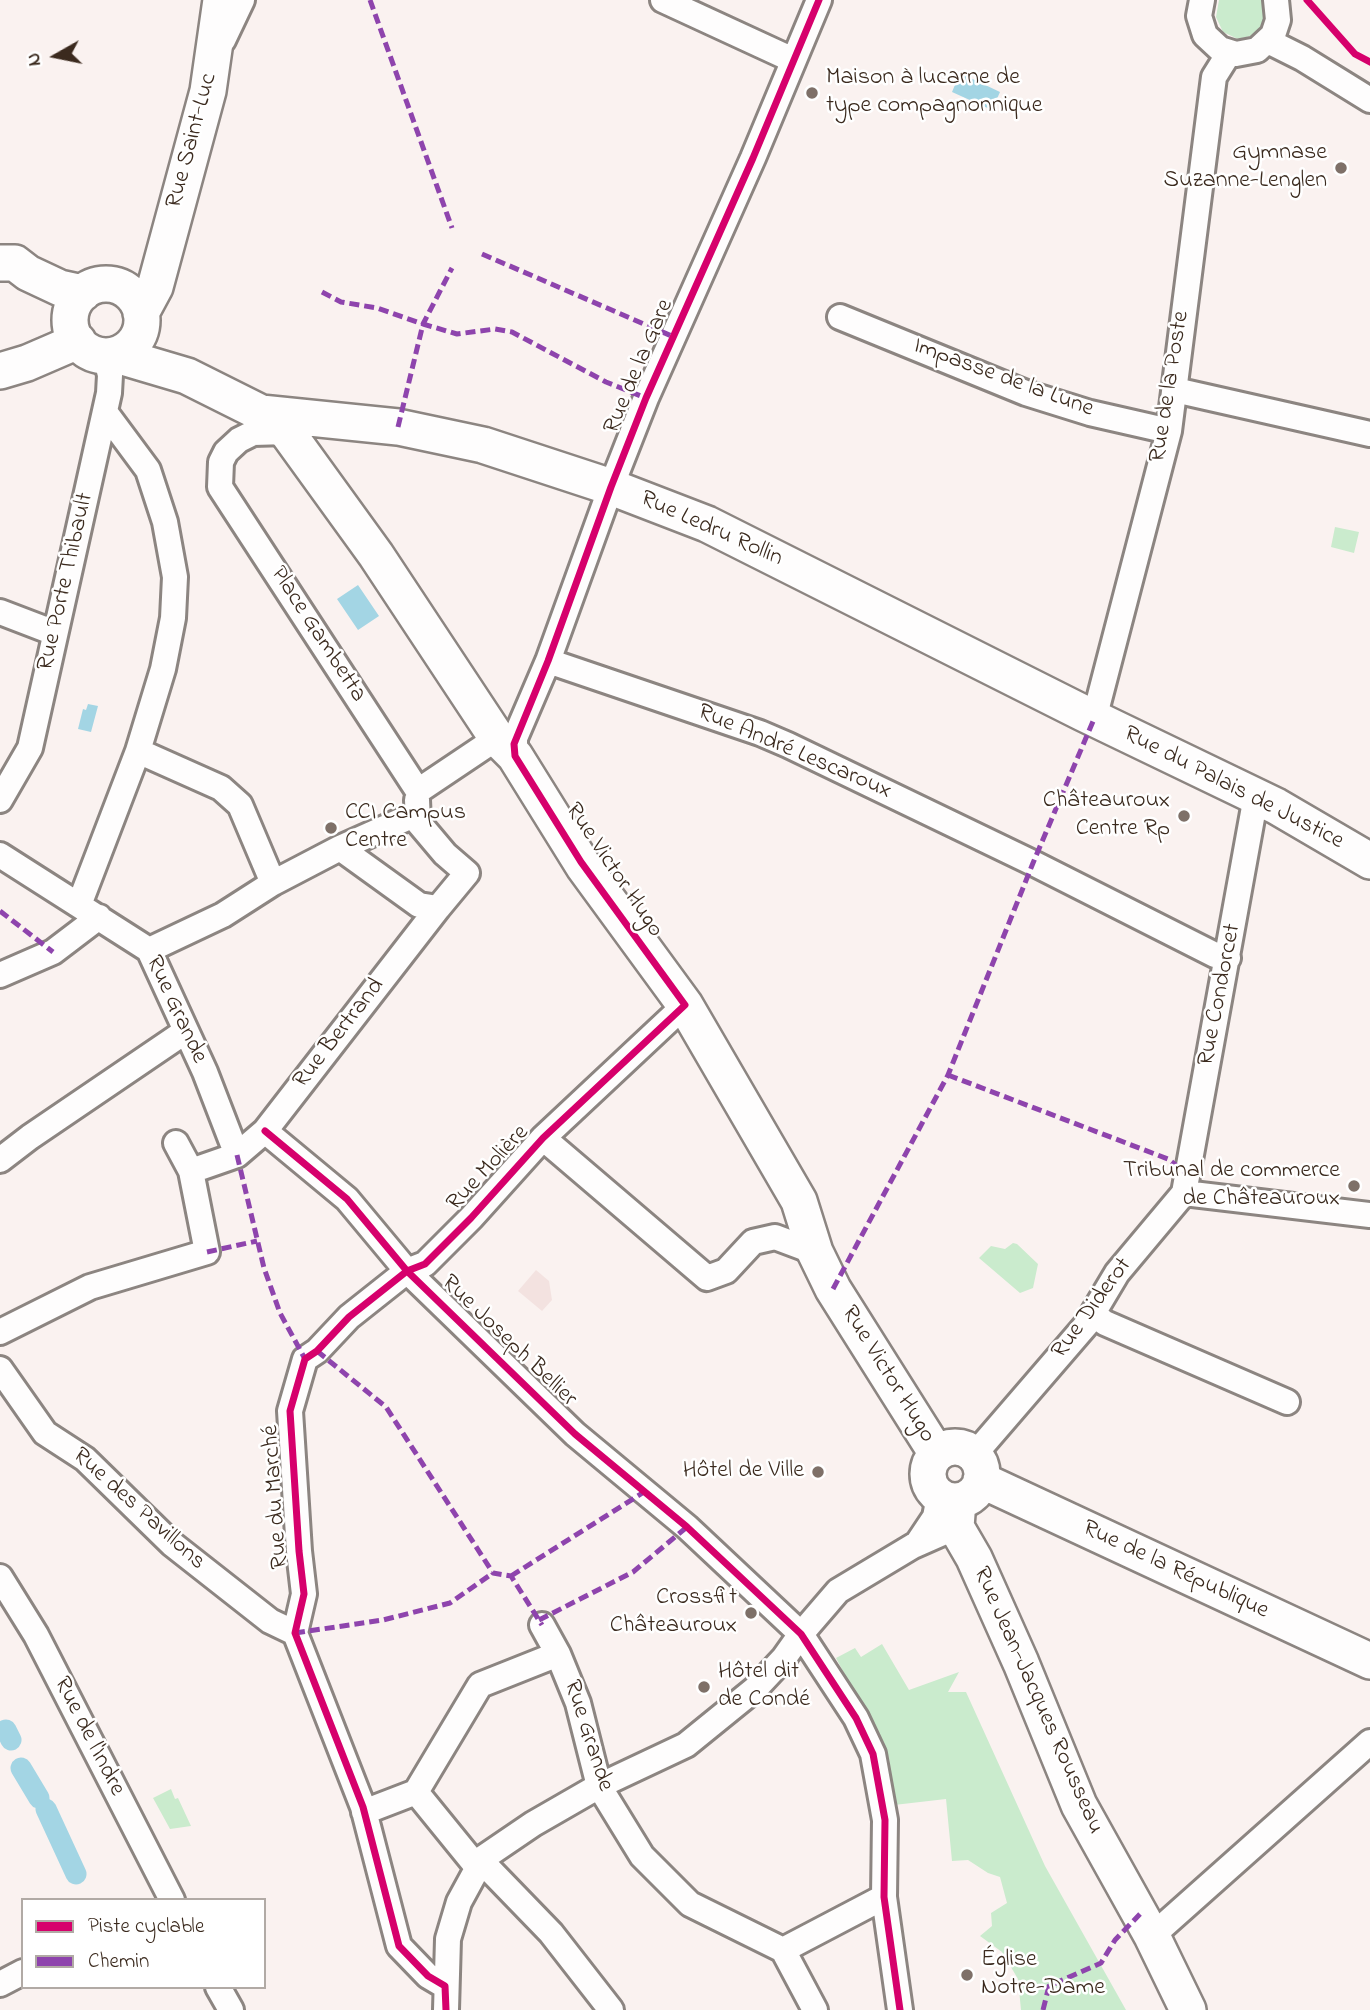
<!DOCTYPE html>
<meta charset="utf-8">
<style>
body{margin:0}
#map{position:relative;width:1370px;height:2010px;overflow:hidden;background:#faf2f0;font-family:"Indie Flower",sans-serif}
canvas{display:block}
.legend{position:absolute;left:21px;top:1898px;width:245px;height:91px;box-sizing:border-box;background:#fff;border:2px solid #b1aaa5;margin:0;padding:9px 12px;list-style:none;font-size:21px;color:#3b2a1e}
.legend li{display:flex;align-items:center;gap:14px;height:35px}
.legend b{width:35px;border:2px solid #b1aaa5}
.north{position:absolute;left:21px;top:21px;width:70px;height:70px;-webkit-text-stroke:5px #fff;paint-order:stroke;rotate:261deg;font-size:19px;font-weight:700;line-height:28px;text-align:center;color:#3b2a1e}
.north::after{content:'';display:block;margin:auto;width:24px;height:32px;background:#3b2a1e;clip-path:polygon(50% 0,100% 100%,50% 72%,0 100%)}
</style>
<div id="map">
<canvas width="1370" height="2010"></canvas>
<ul class="legend">
<li><b style="height:9px;background:#d6006c"></b>Piste cyclable</li>
<li><b style="height:9px;background:#8e44ad"></b>Chemin</li>
</ul>
<div class="north">N</div>
</div>
<script>
const g = document.querySelector('canvas').getContext('2d');
g.lineJoin = 'round';
function fillPath(path, color) {
  g.fillStyle = color;
  g.fill(path, 'evenodd');
}
function shape(rows) {
  const path = new Path2D();
  for (const r of rows) {
    if (r.length === 3) {
      path.moveTo(r[0] + r[2], r[1]);
      path.arc(r[0], r[1], r[2], 0, 2 * Math.PI);
      continue;
    }
    path.moveTo(r[0], r[1]);
    for (let i = 2; i < r.length; i += 2) path.lineTo(r[i], r[i + 1]);
  }
  return path;
}
function strokePath(path, color, width, dash) {
  g.strokeStyle = color;
  g.lineWidth = width;
  g.lineCap = dash ? 'butt' : 'round';
  g.setLineDash(dash || []);
  g.stroke(path);
}
function write(font, color, halo, rows, align = 'center') {
  g.font = font + ' "Indie Flower",sans-serif';
  g.lineWidth = 5;
  g.setLineDash([]);
  g.textBaseline = 'middle';
  g.strokeStyle = halo;
  g.fillStyle = color;
  for (const [text, x, y, turn = 0] of rows) {
    g.save();
    g.translate(x, y);
    g.rotate((+turn || 0) * Math.PI / 180);
    g.textAlign = isNaN(turn) ? turn : align;
    if (halo) g.strokeText(text, 0, 0);
    g.fillText(text, 0, 0);
    g.restore();
  }
}
const built = shape([
 [536,1270,549,1281,552,1300,542,1311,518,1291]
]);
const green = shape([
 [1219,0,1262,0,1266,14,1261,29,1255,35,1238,39,1223,32,1216,17],
 [1335,527,1359,532,1354,553,1331,547],
 [1013,1243,1017,1244,1038,1264,1033,1288,1020,1293,979,1258,991,1246,1005,1249],
 [882,1644,909,1690,959,1672,948,1692,966,1692,1045,1866,1126,2010,1021,2010,1018,1979,1002,1952,980,1936,992,1926,991,1913,1007,1903,1000,1877,988,1873,968,1860,952,1861,946,1799,894,1805,889,1758,836,1658,855,1648,861,1657],
 [171,1789,175,1799,178,1798,191,1826,170,1829,153,1798]
]);
const water = shape([
 [960,73,1000,92,992,110,952,92],
 [358,585,379,616,358,630,337,599],
 [88,704,98,706,91,732,78,729,83,709,86,710]
]);
const canal = shape([
 [6,1730,11,1740],
 [21,1768,39,1798],
 [46,1809,76,1874]
]);
const street = shape([
 [663,0,793,60],
 [1202,0,1199,16,1205,35,1220,49,1236,54,1257,50,1273,35,1278,20,1276,0],
 [223,40,242,0],
 [1268,41,1302,58,1370,100],
 [840,317,1026,393,1090,413,1169,431],
 [1175,390,1370,434],
 [287,432,253,433,239,440,226,452,221,462,220,487,418,791],
 [0,612,55,633],
 [548,661,760,733,788,745,1033,863,1215,955,1228,958],
 [1094,719,1169,431,1214,77,1229,53],
 [138,751,221,788,240,805,273,883],
 [515,756,515,738,548,661,611,487,646,398,753,158,819,0],
 [418,791,497,738],
 [0,800,30,748,109,393,110,375,105,356],
 [340,848,419,905,438,908,467,873,445,854,418,822,417,800],
 [0,855,149,950,205,1072,237,1155],
 [79,905,138,751,163,669,173,618,175,577,165,522,148,470,105,412],
 [149,950,223,915,273,883,340,848,416,814],
 [0,975,53,952,99,917],
 [265,1131,347,1199,407,1271,575,1434,687,1527,801,1634,856,1718,873,1754,885,1820,884,1897,900,2010],
 [543,1138,707,1278,726,1271,753,1242,775,1237,815,1252],
 [0,1160,30,1137,186,1031],
 [191,1171,237,1155,265,1131,438,908],
 [1184,1193,1370,1215],
 [1093,1314,1105,1323,1287,1402],
 [0,1332,90,1287,207,1252,191,1171,176,1143],
 [0,1369,45,1433,85,1459,172,1544,270,1621,295,1633],
 [974,1455,1086,1325,1117,1273,1184,1193,1256,796],
 [917,1544,935,1517,939,1496],
 [0,1577,36,1635,172,1900],
 [542,1625,558,1654,578,1703,599,1786,642,1856,690,1904,783,1950,815,2010],
 [295,1633,304,1594,299,1551,290,1411,305,1359,317,1351,349,1317,407,1271,425,1264,471,1218,543,1138,685,1005],
 [295,1633,363,1807,399,1946,428,1976,445,1986],
 [416,1792,480,1685,558,1654],
 [416,1792,477,1867],
 [364,1812,416,1792],
 [477,1867,490,1870,551,1933,611,2010],
 [1152,1936,1370,1742],
 [783,1950,884,1897],
 [0,1984,23,1972],
 [218,1987,231,2010],
 [446,2010,448,1939,459,1902,483,1858,533,1824,599,1786,686,1745,755,1689,784,1658,801,1634,838,1591,913,1546,956,1527]
]);
const secondary = shape([
 [0,263,15,263,28,273,60,288,83,293],
 [106,320,36],
 [141,313,155,287,208,91,221,0],
 [116,355,187,376,261,413,287,432,376,555,497,738,515,756,584,867,685,1005,799,1201,815,1252,833,1289,937,1454],
 [0,371,27,363,78,341],
 [261,413,398,427,483,445,611,487,707,524,1083,713,1276,806,1370,861],
 [955,1474,27],
 [981,1480,1370,1661],
 [958,1501,956,1527,974,1558,1021,1663,1079,1805,1152,1936,1188,2010]
]);
const quiet = shape([
 [370,0,452,228],
 [482,254,674,337],
 [322,292,341,302,377,308,423,324,452,268],
 [398,427,423,324,457,334,495,329,512,332,606,382,646,398],
 [0,911,53,952],
 [948,1075,1168,1159,1187,1174],
 [237,1155,264,1268,280,1313,305,1359],
 [207,1252,257,1241],
 [833,1289,948,1075,1033,863,1094,719],
 [317,1351,386,1407,493,1573,511,1576,542,1625],
 [511,1576,644,1492],
 [539,1620,633,1572,687,1527],
 [295,1633,383,1620,450,1603,493,1573],
 [1043,2010,1049,1986,1101,1963,1115,1940,1140,1914]
]);
const cycleway = shape([
 [1307,0,1355,54,1370,62],
 [265,1131,347,1199,407,1271,575,1434,687,1527,801,1634,856,1718,873,1754,885,1820,884,1897,900,2010],
 [446,2010,445,1986,428,1976,399,1946,363,1807,295,1633,304,1594,299,1551,290,1411,305,1359,317,1351,349,1317,407,1271,425,1264,471,1218,543,1138,685,1005,581,862,515,756,514,744,548,661,611,487,646,398,753,158,819,0]
]);
const markers = [
 [812,93,7,"#7e7068"],
 [1341,168,7,"#7e7068"],
 [1184,816,7,"#7e7068"],
 [331,828,7,"#7e7068"],
 [1354,1186,7,"#7e7068"],
 [818,1472,7,"#7e7068"],
 [751,1613,7,"#7e7068"],
 [704,1687,7,"#7e7068"],
 [967,1975,7,"#7e7068"]
];
const poiNames = [
 ["Maison à lucarne de",826,79,"left"],
 ["type compagnonnique",826,107,"left"],
 ["Gymnase",1327,154],
 ["Suzanne-Lenglen",1327,182],
 ["Châteauroux",1170,802],
 ["Centre Rp",1170,830],
 ["CCI Campus",345,814,"left"],
 ["Centre",345,842,"left"],
 ["Tribunal de commerce",1340,1172],
 ["de Châteauroux",1340,1200],
 ["Hôtel de Ville",804,1472],
 ["Crossfit",737,1599],
 ["Châteauroux",737,1627],
 ["Hôtel dit",718,1673,"left"],
 ["de Condé",718,1701,"left"],
 ["Église",981,1961,"left"],
 ["Notre-Dame",981,1989,"left"]
];
const streetNames = [
 ["Rue Saint-Luc",193,141,-75],
 ["Rue de la Gare",640,367,-67],
 ["Impasse de la Lune",1003,379,20],
 ["Rue de la Poste",1171,387,-81],
 ["Rue Ledru Rollin",711,530,24],
 ["Rue Porte Thibault",67,582,-77],
 ["Place Gambetta",317,635,57],
 ["Rue André Lescaroux",794,753,23],
 ["Rue du Palais de Justice",1233,789,27],
 ["Rue Victor Hugo",613,871,56],
 ["Rue Condorcet",1221,995,-79],
 ["Rue Grande",175,1010,65],
 ["Rue Bertrand",340,1034,-52],
 ["Rue Molière",489,1169,-47],
 ["Rue Diderot",1093,1309,-54],
 ["Rue Joseph Bellier",508,1342,44],
 ["Rue Victor Hugo",887,1375,58],
 ["Rue du Marché",277,1497,-94],
 ["Rue des Pavillons",138,1510,42],
 ["Rue de la République",1175,1571,25],
 ["Rue Jean-Jacques Rousseau",1037,1701,66],
 ["Rue Grande",587,1736,72],
 ["Rue de l'Indre",88,1737,63]
];
fillPath(built, '#f3e2e0');
fillPath(green, '#caebcd');
fillPath(water, '#a3d5e4');
strokePath(canal, '#a3d5e4', 21);
strokePath(street, '#8c8581', 30);
strokePath(secondary, '#8c8581', 40);
strokePath(street, '#fefdfd', 24);
strokePath(secondary, '#fefdfd', 35);
strokePath(quiet, '#8e44ad', 5, [10, 5]);
strokePath(cycleway, '#d6006c', 7);
for (const [x, y, r, color] of markers) {
  const dot = new Path2D();
  dot.arc(x, y, r, 0, 2 * Math.PI);
  g.fillStyle = color;
  g.fill(dot);
  strokePath(dot, '#fff', 2.5);
}
write('24px', '#3b2a1e', '#fff', poiNames, 'right');
write('24px', '#3b2a1e', '#fff', streetNames);
</script>
